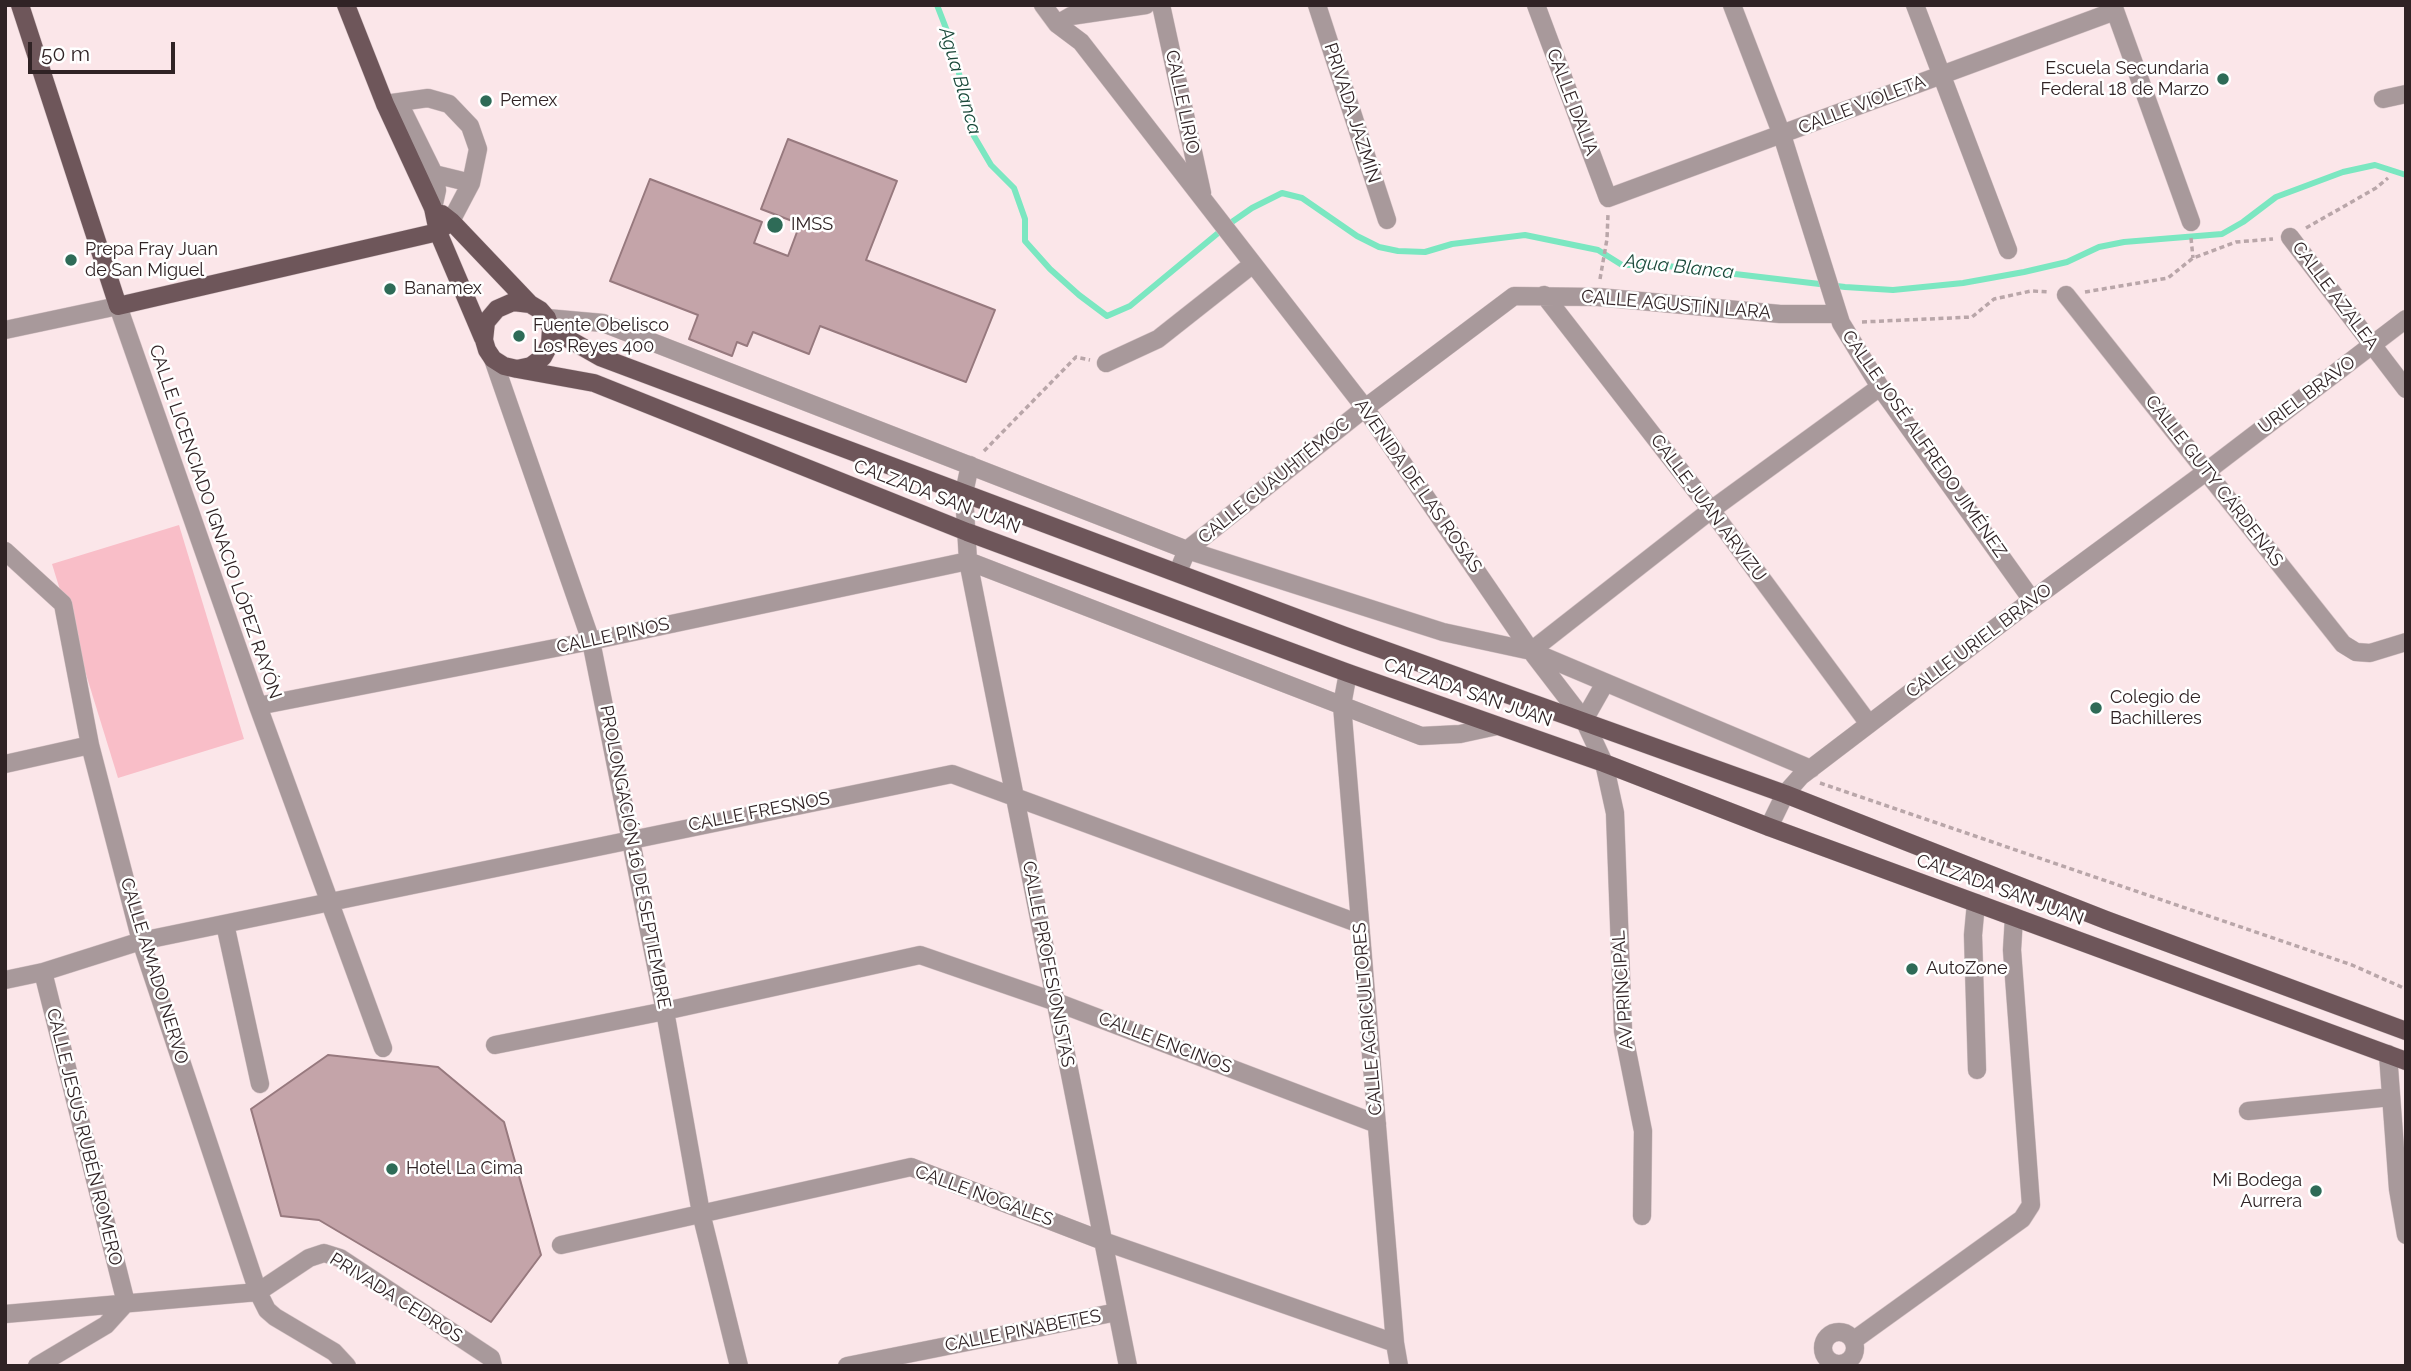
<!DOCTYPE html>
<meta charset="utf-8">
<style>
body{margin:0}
#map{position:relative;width:2411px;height:1371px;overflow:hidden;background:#fbe6e9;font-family:Raleway,sans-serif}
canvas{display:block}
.frame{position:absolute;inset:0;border:7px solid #302325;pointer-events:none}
.scale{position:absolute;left:28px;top:42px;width:147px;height:32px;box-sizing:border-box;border:4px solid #302325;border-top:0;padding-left:9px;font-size:21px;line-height:24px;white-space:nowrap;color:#302325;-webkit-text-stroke:5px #fff;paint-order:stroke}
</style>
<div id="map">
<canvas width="2411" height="1371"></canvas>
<div class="frame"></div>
<div class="scale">50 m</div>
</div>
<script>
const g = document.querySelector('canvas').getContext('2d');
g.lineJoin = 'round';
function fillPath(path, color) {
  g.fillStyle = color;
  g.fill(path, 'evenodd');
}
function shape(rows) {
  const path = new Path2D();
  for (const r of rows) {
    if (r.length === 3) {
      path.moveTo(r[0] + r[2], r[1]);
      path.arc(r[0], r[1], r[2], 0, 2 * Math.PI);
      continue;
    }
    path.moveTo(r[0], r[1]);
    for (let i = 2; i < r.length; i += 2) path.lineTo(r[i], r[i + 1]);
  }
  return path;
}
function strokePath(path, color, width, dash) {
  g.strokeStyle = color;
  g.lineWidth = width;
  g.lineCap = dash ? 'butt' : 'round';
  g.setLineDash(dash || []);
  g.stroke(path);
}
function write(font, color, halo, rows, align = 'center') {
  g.font = font + ' Raleway,sans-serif';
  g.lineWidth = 5;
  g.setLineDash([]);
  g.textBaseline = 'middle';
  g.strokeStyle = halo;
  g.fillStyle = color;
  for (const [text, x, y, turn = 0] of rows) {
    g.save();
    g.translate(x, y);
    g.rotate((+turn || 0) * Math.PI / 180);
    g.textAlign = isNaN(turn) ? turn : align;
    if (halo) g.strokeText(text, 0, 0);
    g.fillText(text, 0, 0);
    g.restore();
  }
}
const green = shape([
 [179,525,244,739,118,778,52,564]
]);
const stream = shape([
 [937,5,954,49,971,131,991,165,1014,188,1025,219,1025,241,1050,269,1079,295,1107,316,1130,306,1229,224,1252,208,1282,193,1302,198,1357,236,1379,247,1398,251,1425,252,1452,244,1525,235,1598,250,1622,265,1659,265,1845,287,1893,290,1963,283,2024,272,2067,262,2099,247,2124,242,2222,234,2243,222,2276,197,2343,172,2375,165,2406,175]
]);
const building = shape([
 [788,139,897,181,866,260,995,310,966,382,820,326,809,354,753,332,747,346,737,342,732,356,689,339,698,315,610,281,650,179,762,222,754,243,788,256,800,224,761,209,788,139],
 [328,1055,438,1067,504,1122,541,1255,491,1322,319,1220,281,1216,251,1109,328,1055]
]);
const path = shape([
 [2306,228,2376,188,2388,178],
 [2191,238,2193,258],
 [1600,279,1607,239,1608,214],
 [2085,292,2168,278,2193,258,2236,242,2273,239],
 [1862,322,1972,317,1994,299,2031,291,2050,292],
 [984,451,1076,357,1090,360],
 [1820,783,2352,965,2406,989]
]);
const minor = shape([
 [1043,5,1057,24,1081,42,1365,408,1531,651,1584,720,1604,763,1615,813,1623,1031,1643,1131,1642,1216],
 [1161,5,1202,193],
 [1317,5,1387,220],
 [1536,5,1608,198,2115,11],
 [1732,5,1782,135,1841,323,1880,387,2032,600],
 [1915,5,2008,250],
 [2113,5,2191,222],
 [1057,24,1071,16,1146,5],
 [2383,99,2406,94],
 [399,103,434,174,437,190,433,208],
 [385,104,428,98,449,104,470,126,478,149,471,183,451,221],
 [434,174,471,183],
 [2290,237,2406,389],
 [1544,295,1711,510,1869,724],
 [2066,295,2343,644,2356,652,2370,653,2406,642],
 [547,318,603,323,1187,550,1443,632,1531,651,1811,769],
 [5,330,118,306,258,706,383,1048],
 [493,359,591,641,665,1011,701,1213,739,1366],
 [1106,363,1158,339,1253,264],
 [970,465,964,493,968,561,1128,1366],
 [5,551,63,604,90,745,141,941,258,1292,267,1310,275,1317,334,1352,347,1366],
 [968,561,1421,736,1460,734,1497,726],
 [1178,572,1187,550,1365,408,1514,296,1598,297,1780,314,1837,314],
 [1531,651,1711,510,1880,387],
 [1348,673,1342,705,1395,1343,1399,1366],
 [258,706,591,641,968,561],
 [1584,720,1605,683],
 [5,764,90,745],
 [1769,827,1785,794,1801,776,2032,600,2207,471,2406,319],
 [1976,903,1973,935,1977,1070],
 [225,924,260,1084],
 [5,980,43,972,141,941,952,774,1360,924],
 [495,1045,665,1011,920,955,1056,1002,1377,1124],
 [2388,1054,2398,1189,2406,1235],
 [2248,1111,2391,1097],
 [561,1245,911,1167,1103,1241,1395,1343],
 [5,1314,258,1292,309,1258,324,1253,340,1258,491,1358,493,1366],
 [1839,1348,16],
 [1854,1340,2022,1219,2031,1205,2012,950,2014,917],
 [37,1366,106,1325,126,1303,43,972],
 [847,1366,1117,1312]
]);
const major = shape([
 [20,5,118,306,438,232,451,221],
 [346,5,385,104,433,208,438,232,483,338],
 [442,214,451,221,530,304],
 [551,329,600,357,1345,636,1785,794,2106,920,2406,1031],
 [517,369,531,366,543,357,550,344,551,329,547,318,540,310,530,304,513,302,497,309,486,322,484,340,487,350,493,359,504,366,517,369,594,383,967,532,1348,673,1604,763,1769,827,2406,1061]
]);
const markers = [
 [2223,79,7,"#2e6b57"],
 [486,101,7,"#2e6b57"],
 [775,225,9,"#2e6b57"],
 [71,260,7,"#2e6b57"],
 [390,289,7,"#2e6b57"],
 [519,336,7,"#2e6b57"],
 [2096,708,7,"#2e6b57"],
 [1912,969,7,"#2e6b57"],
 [392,1169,7,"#2e6b57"],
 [2316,1191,7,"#2e6b57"]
];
const poiNames = [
 ["Escuela Secundaria",2209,69,"right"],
 ["Federal 18 de Marzo",2209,90,"right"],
 ["Pemex",500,101],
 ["IMSS",791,225],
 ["Prepa Fray Juan",85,250],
 ["de San Miguel",85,271],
 ["Banamex",404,289],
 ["Fuente Obelisco",533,326],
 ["Los Reyes 400",533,347],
 ["Colegio de",2110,698],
 ["Bachilleres",2110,719],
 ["AutoZone",1926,969],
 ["Hotel La Cima",406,1169],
 ["Mi Bodega",2302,1181,"right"],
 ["Aurrera",2302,1202,"right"]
];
const streetNames = [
 ["CALLE LIRIO",1182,102,78],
 ["CALLE DALIA",1572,102,69],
 ["CALLE VIOLETA",1862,105,-21],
 ["PRIVADA JAZMÍN",1352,113,72],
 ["CALLE AZALEA",2335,296,53],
 ["CALLE AGUSTÍN LARA",1676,305,5],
 ["URIEL BRAVO",2307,395,-37],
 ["CALLE JOSÉ ALFREDO JIMÉNEZ",1924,444,55],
 ["CALLE CUAUHTÉMOC",1274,481,-39],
 ["CALLE GUTY CÁRDENAS",2214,481,52],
 ["AVENIDA DE LAS ROSAS",1418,486,55],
 ["CALZADA SAN JUAN",937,497,21],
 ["CALLE JUAN ARVIZU",1708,508,53],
 ["CALLE LICENCIADO IGNACIO LÓPEZ RAYÓN",215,522,71],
 ["CALLE PINOS",613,636,-12],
 ["CALLE URIEL BRAVO",1979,641,-37],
 ["CALZADA SAN JUAN",1468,693,19],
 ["CALLE FRESNOS",759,812,-11],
 ["PROLONGACIÓN 16 DE SEPTIEMBRE",635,857,79],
 ["CALZADA SAN JUAN",2000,890,20],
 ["CALLE PROFESIONISTAS",1048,964,79],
 ["CALLE AMADO NERVO",154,971,73],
 ["AV PRINCIPAL",1623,990,-94],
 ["CALLE AGRICULTORES",1368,1019,-95],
 ["CALLE ENCINOS",1165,1043,21],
 ["CALLE JESÚS RUBÉN ROMERO",84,1137,76],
 ["CALLE NOGALES",984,1196,20],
 ["PRIVADA CEDROS",396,1298,32],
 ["CALLE PINABETES",1023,1331,-11]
];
const waterNames = [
 ["Agua Blanca",960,81,74],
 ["Agua Blanca",1679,267,6]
];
fillPath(green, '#f9bec8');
strokePath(stream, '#7be7c1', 6);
fillPath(building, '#c4a4a9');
strokePath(building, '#97797e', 2);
strokePath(minor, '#d6c3c6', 19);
strokePath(major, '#d6c3c6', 19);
strokePath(path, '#b9a6a9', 3.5, [5, 3.5]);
strokePath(minor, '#a8999b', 18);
strokePath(major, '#6e565a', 18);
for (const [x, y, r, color] of markers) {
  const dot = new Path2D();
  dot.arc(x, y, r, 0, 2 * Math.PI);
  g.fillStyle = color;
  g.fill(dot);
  strokePath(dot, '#fff', 2.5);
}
write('18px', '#302325', '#fff', poiNames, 'left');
write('18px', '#302325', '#fff', streetNames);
write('italic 19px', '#1a493a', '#fff', waterNames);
</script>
